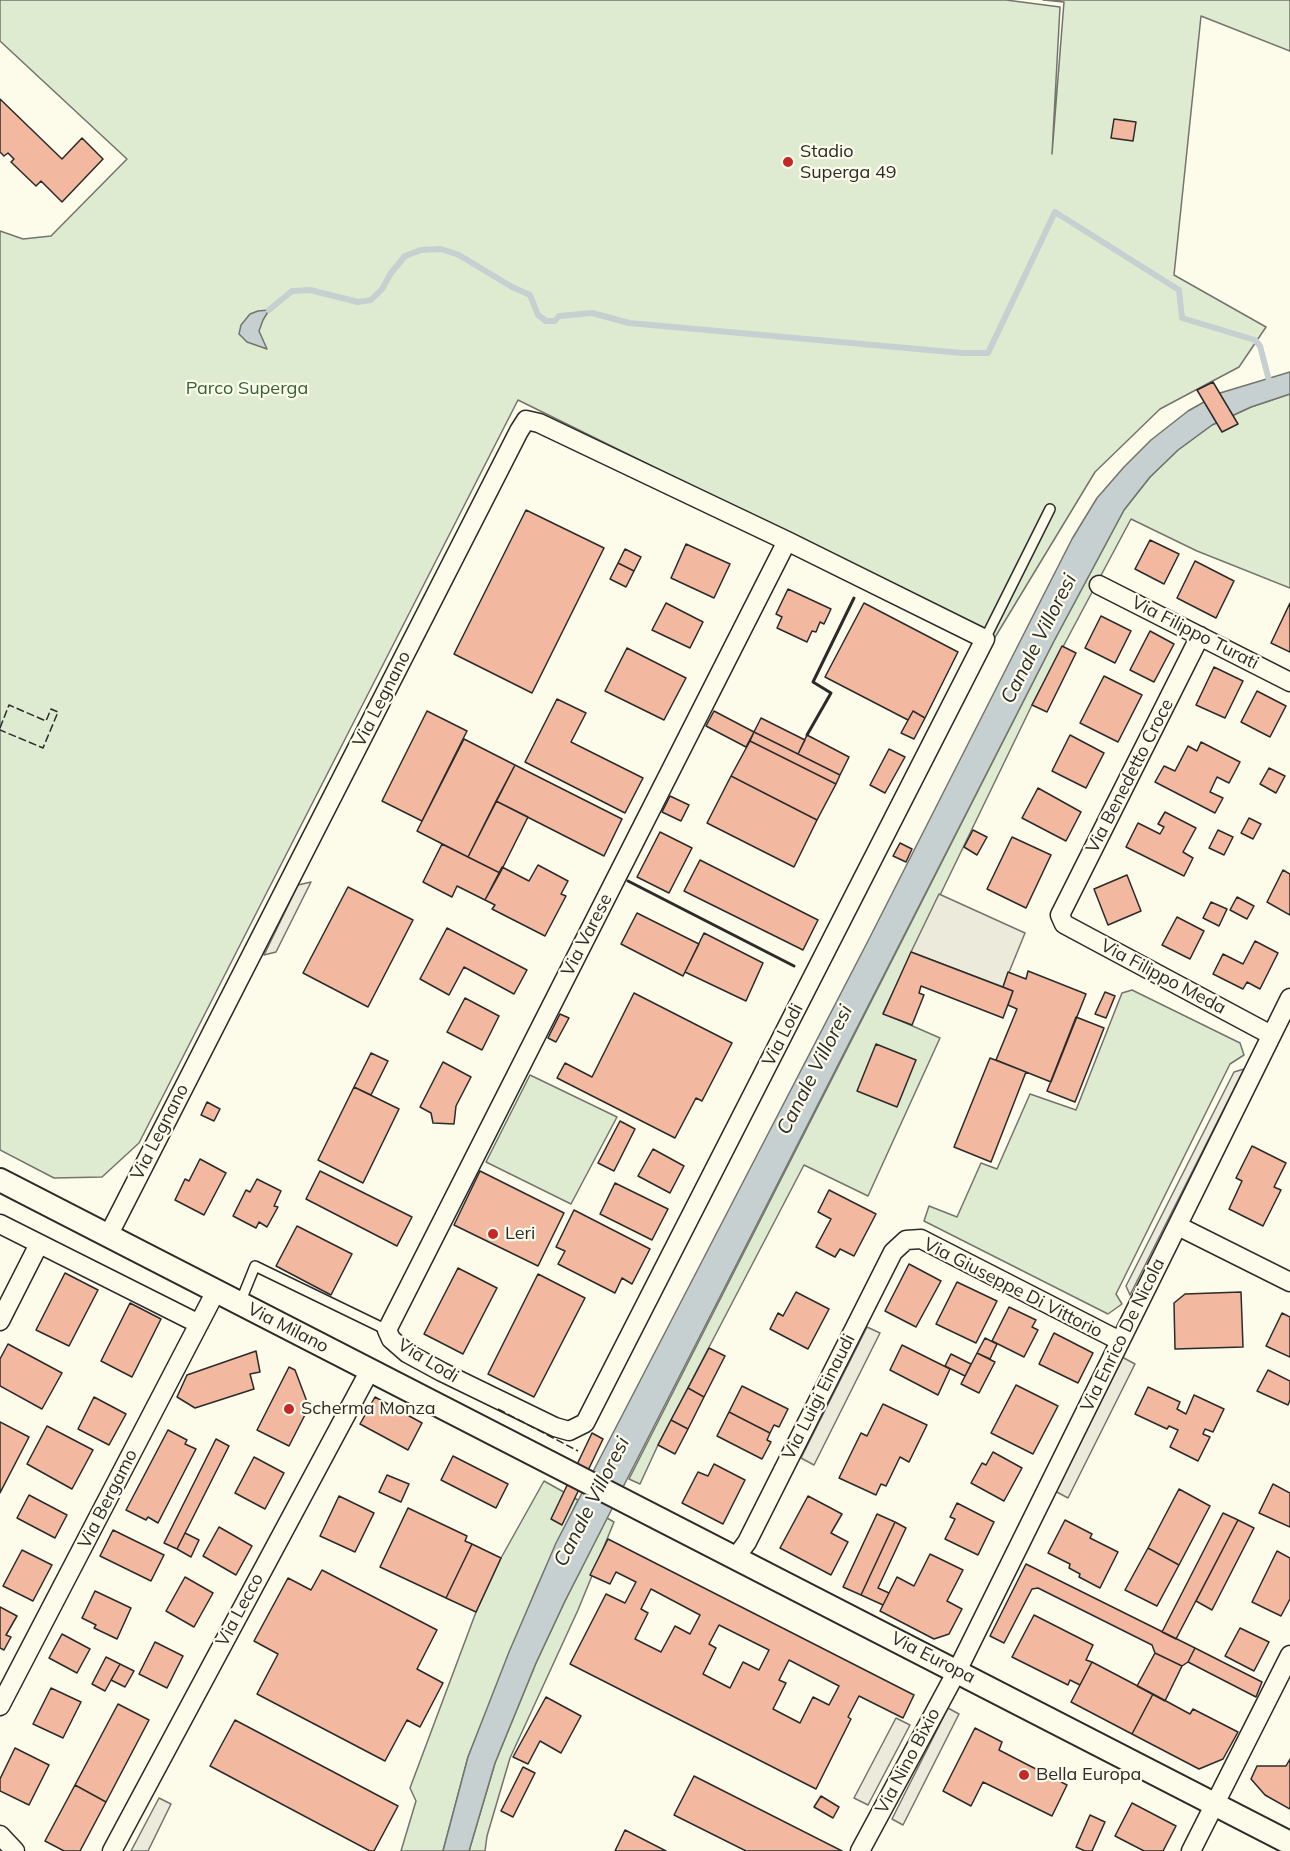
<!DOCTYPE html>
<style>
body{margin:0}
canvas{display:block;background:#fdfbea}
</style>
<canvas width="1290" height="1851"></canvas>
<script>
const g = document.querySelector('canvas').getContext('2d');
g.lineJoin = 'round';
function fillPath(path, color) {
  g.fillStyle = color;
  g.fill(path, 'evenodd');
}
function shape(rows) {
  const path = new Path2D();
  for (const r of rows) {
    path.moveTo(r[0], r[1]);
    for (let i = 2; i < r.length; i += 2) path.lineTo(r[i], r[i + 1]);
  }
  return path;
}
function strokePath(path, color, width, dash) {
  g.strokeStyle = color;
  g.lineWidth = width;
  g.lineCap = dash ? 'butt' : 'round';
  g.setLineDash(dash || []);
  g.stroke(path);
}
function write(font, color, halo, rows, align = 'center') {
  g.font = font + ' Mulish,sans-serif';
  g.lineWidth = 4.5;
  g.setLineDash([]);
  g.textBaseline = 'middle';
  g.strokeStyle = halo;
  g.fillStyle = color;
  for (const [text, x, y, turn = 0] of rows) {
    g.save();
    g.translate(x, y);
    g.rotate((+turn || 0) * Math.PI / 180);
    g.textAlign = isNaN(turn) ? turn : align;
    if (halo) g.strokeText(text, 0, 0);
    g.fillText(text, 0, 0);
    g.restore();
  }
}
const green = shape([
 [0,0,1006,0,1060,7,1052,154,1064,2,1043,0,1290,0,1290,51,1201,16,1174,275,1266,327,1239,367,1160,409,1095,472,994,639,964,620,518,400,139,1143,102,1177,54,1178,0,1150,0,231,23,239,51,236,127,159,0,41,0,0],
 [1290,394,1290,588,1197,551,1131,519,1032,705,883,1013,940,1038,868,1196,804,1165,658,1445,640,1484,629,1479,1054,641,1124,510,1150,477,1178,450,1212,425,1251,407,1290,394],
 [1132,990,1240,1043,1244,1055,1230,1064,1116,1294,1122,1304,1108,1314,924,1221,929,1206,957,1217,981,1163,997,1169,1030,1094,1076,1110,1122,993,1132,990],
 [530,1075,617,1117,571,1204,486,1162,530,1075],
 [544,1481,578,1500,537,1587,468,1757,443,1851,401,1851,416,1801,410,1788,476,1612,501,1558,544,1481],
 [607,1518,614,1522,578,1610,510,1758,487,1836,485,1851,469,1851,495,1763,536,1663,565,1601,607,1518]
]);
const parking = shape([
 [311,882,276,952,264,955,298,885,311,882],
 [939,894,1025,933,1003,987,911,952,939,894],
 [1244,1069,1130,1295,1126,1286,1234,1072,1244,1069],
 [867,1327,880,1333,814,1465,801,1458,867,1327],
 [1122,1357,1135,1364,1068,1498,1055,1491,1122,1357],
 [948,1708,959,1714,903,1825,892,1819,948,1708],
 [896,1718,910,1725,868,1805,854,1798,896,1718],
 [159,1798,171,1804,148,1851,131,1851,159,1798]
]);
const water = shape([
 [269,310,263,320,259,331,267,349,247,342,239,334,241,325,250,314,258,311,269,310],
 [1290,372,1290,394,1251,407,1212,425,1178,450,1150,477,1124,510,1054,641,565,1601,536,1663,495,1763,469,1851,443,1851,468,1757,509,1652,556,1543,869,939,1072,539,1097,498,1124,467,1151,440,1188,411,1220,393,1290,372]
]);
const stream = shape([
 [269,310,292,291,310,290,358,302,371,300,382,289,391,273,405,256,421,250,441,249,459,255,512,287,530,295,538,315,546,321,555,321,559,316,592,313,629,323,962,353,988,353,1055,212,1179,290,1182,318,1255,340,1260,346,1270,384]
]);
const building = shape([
 [0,99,62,159,82,138,103,159,62,202,41,181,36,186,11,162,14,159,8,153,4,156,0,152,0,99],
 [1114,119,1136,122,1133,141,1111,138,1114,119],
 [1213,382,1238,424,1222,432,1197,390,1213,382],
 [526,510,604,548,532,693,454,654,526,510],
 [1150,540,1179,554,1164,584,1135,569,1150,540],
 [686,544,730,564,714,598,671,578,686,544],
 [625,549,641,557,634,571,618,563,625,549],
 [1195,561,1234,581,1216,618,1177,598,1195,561],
 [618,563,634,571,626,587,610,579,618,563],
 [788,589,831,609,824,624,820,622,816,632,812,631,807,642,777,628,782,617,776,614,788,589],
 [666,603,703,622,690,648,652,630,666,603],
 [864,603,958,652,925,718,913,711,908,720,825,677,864,603],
 [1290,603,1290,652,1271,643,1290,603],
 [1101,616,1131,631,1115,663,1085,648,1101,616],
 [1150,631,1174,644,1154,682,1130,670,1150,631],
 [1062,646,1076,653,1047,712,1032,705,1062,646],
 [627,648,686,678,664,720,605,691,627,648],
 [1214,667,1243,681,1225,718,1196,705,1214,667],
 [1104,676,1142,695,1118,742,1080,723,1104,676],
 [1257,691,1286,706,1270,737,1241,722,1257,691],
 [557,699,586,713,571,742,643,778,625,813,525,762,557,699],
 [427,711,467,731,422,821,382,801,427,711],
 [714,711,754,732,746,747,706,726,714,711],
 [913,711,925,718,914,739,901,733,913,711],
 [761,718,805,740,798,754,754,732,761,718],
 [754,732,840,775,836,784,750,741,754,732],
 [807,735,849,757,840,775,798,754,807,735],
 [1070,735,1104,753,1086,788,1052,771,1070,735],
 [464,739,515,765,468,857,417,831,464,739],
 [750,741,836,784,817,820,731,776,750,741],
 [1201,742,1240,762,1229,783,1217,777,1210,792,1223,798,1215,813,1155,782,1164,766,1175,771,1188,746,1197,751,1201,742],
 [889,749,905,757,885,793,870,785,889,749],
 [515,765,622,819,604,856,496,801,515,765],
 [1269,768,1285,776,1276,793,1260,784,1269,768],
 [731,776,817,820,794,867,707,823,731,776],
 [1038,788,1081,812,1066,841,1022,818,1038,788],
 [670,796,689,805,681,821,662,812,670,796],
 [496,801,528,817,500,873,468,857,496,801],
 [1165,812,1196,828,1183,852,1193,858,1184,876,1126,847,1138,823,1160,834,1164,827,1158,824,1165,812],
 [1249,818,1261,824,1253,839,1241,833,1249,818],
 [973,830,987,837,977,855,964,847,973,830],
 [1218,830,1233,837,1224,855,1209,848,1218,830],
 [660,832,692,848,669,893,637,877,660,832],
 [1012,837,1051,855,1026,908,987,889,1012,837],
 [900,843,912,849,906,862,893,856,900,843],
 [442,844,500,873,485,900,457,886,452,897,423,882,442,844],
 [700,860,818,920,803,950,684,891,700,860],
 [538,865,568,881,561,894,566,896,545,936,492,909,495,905,485,900,502,867,529,881,538,865],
 [1283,870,1290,874,1290,915,1267,902,1283,870],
 [1127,875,1141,911,1108,925,1094,889,1127,875],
 [348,887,413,920,368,1007,303,973,348,887],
 [1237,897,1254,906,1247,919,1230,910,1237,897],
 [1211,902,1227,909,1219,926,1203,918,1211,902],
 [637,913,699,944,683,976,621,944,637,913],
 [1177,917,1204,931,1190,959,1162,945,1177,917],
 [447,928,527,970,514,994,464,967,449,995,420,979,447,928],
 [704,933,763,963,746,1001,685,972,704,933],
 [1255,941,1278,953,1260,989,1247,982,1243,989,1213,974,1223,954,1243,964,1255,941],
 [911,952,1013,991,1003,1018,921,986,919,993,924,995,912,1025,883,1014,911,952],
 [1028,971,1086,994,1051,1082,996,1060,1017,1009,1008,1005,1013,991,1003,987,1008,972,1026,979,1028,971],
 [1105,992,1115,996,1106,1018,1095,1014,1105,992],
 [634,993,732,1043,702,1101,696,1098,675,1138,557,1078,565,1063,592,1077,634,993],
 [465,998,499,1016,482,1050,447,1032,465,998],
 [560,1014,569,1018,556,1042,548,1038,560,1014],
 [1076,1017,1104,1028,1075,1102,1047,1091,1076,1017],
 [876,1044,916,1060,897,1107,857,1091,876,1044],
 [371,1053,388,1061,371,1095,354,1087,371,1053],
 [990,1058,1026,1072,991,1162,954,1147,990,1058],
 [443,1062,471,1077,456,1106,454,1124,433,1123,431,1113,420,1107,443,1062],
 [354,1087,399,1109,363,1183,318,1160,354,1087],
 [207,1102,220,1109,214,1121,201,1115,207,1102],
 [620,1121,635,1129,614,1171,598,1163,620,1121],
 [1252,1146,1286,1163,1274,1187,1281,1190,1263,1226,1229,1209,1242,1181,1236,1178,1252,1146],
 [653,1149,684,1166,670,1193,638,1176,653,1149],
 [200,1159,226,1173,204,1215,175,1200,185,1179,189,1181,200,1159],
 [320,1171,412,1217,397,1246,306,1199,320,1171],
 [480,1171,564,1213,538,1266,454,1225,480,1171],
 [257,1179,281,1191,274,1206,278,1207,267,1227,259,1222,256,1228,233,1216,246,1190,250,1192,257,1179],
 [615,1183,668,1209,652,1240,600,1214,615,1183],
 [829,1190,876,1214,854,1256,840,1249,835,1257,816,1247,831,1219,818,1212,829,1190],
 [574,1210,650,1249,632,1284,622,1278,615,1293,558,1264,565,1251,556,1247,574,1210],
 [297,1226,352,1254,331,1295,276,1266,297,1226],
 [909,1264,941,1281,916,1327,885,1311,909,1264],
 [458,1268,497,1288,463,1354,424,1334,458,1268],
 [65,1273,98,1290,69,1346,36,1330,65,1273],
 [538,1274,585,1298,534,1397,488,1374,538,1274],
 [957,1282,997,1301,976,1343,936,1324,957,1282],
 [796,1292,829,1309,808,1349,770,1329,778,1313,783,1316,796,1292],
 [1241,1292,1243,1347,1175,1349,1174,1303,1185,1294,1241,1292],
 [130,1303,161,1319,132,1377,101,1361,130,1303],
 [1009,1307,1036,1320,1032,1327,1038,1330,1024,1357,992,1341,1009,1307],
 [1282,1313,1290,1317,1290,1357,1266,1346,1282,1313],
 [1054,1333,1093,1353,1078,1383,1039,1364,1054,1333],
 [985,1338,997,1344,990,1359,977,1353,985,1338],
 [8,1344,62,1373,42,1409,0,1386,0,1359,8,1344],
 [902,1345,950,1369,938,1395,890,1370,902,1345],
 [709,1348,725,1356,704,1397,688,1388,709,1348],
 [256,1351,260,1372,250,1374,254,1389,195,1408,177,1397,187,1375,256,1351],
 [977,1353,995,1362,979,1393,961,1384,977,1353],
 [951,1354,971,1364,965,1376,945,1366,951,1354],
 [289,1367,295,1370,309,1407,289,1446,257,1430,289,1367],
 [1268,1370,1290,1381,1290,1400,1288,1405,1257,1391,1268,1370],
 [1016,1385,1058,1406,1033,1454,991,1433,1016,1385],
 [742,1386,788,1409,779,1427,774,1425,770,1433,729,1412,742,1386],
 [1148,1387,1180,1402,1177,1409,1186,1414,1194,1395,1224,1409,1213,1432,1205,1429,1203,1434,1210,1437,1198,1461,1170,1447,1178,1430,1169,1426,1167,1429,1135,1414,1148,1387],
 [688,1388,704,1397,688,1429,671,1420,688,1388],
 [94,1397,126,1414,109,1445,78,1429,94,1397],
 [375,1397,422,1423,408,1450,360,1424,375,1397],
 [883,1404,927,1425,909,1462,900,1457,886,1486,881,1484,876,1495,839,1478,861,1433,867,1436,883,1404],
 [729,1412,770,1433,767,1440,771,1442,762,1459,717,1436,729,1412],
 [671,1420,688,1429,675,1454,658,1445,671,1420],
 [0,1422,29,1437,0,1493,0,1422],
 [47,1426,93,1450,72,1489,27,1464,47,1426],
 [168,1430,187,1440,185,1444,196,1449,158,1523,148,1517,146,1520,126,1510,168,1430],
 [592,1433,603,1439,562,1525,551,1519,592,1433],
 [216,1439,229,1446,177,1549,164,1543,216,1439],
 [993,1452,1022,1468,1004,1501,971,1483,982,1463,986,1465,993,1452],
 [453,1456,508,1484,496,1508,441,1480,453,1456],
 [254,1457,284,1473,265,1509,235,1493,254,1457],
 [714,1464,745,1480,723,1524,682,1503,698,1472,708,1476,714,1464],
 [387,1475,409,1484,401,1502,379,1492,387,1475],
 [1273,1484,1290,1493,1290,1527,1259,1513,1273,1484],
 [1179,1489,1210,1506,1179,1565,1148,1548,1179,1489],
 [29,1495,67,1515,55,1538,17,1518,29,1495],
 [339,1496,374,1513,355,1552,320,1536,339,1496],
 [808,1496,842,1514,831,1533,848,1542,831,1575,780,1548,808,1496],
 [957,1503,994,1522,978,1555,945,1539,955,1519,950,1517,957,1503],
 [408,1508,467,1536,465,1541,472,1544,446,1598,380,1567,408,1508],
 [1223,1513,1238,1520,1176,1639,1162,1632,1223,1513],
 [877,1514,895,1522,861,1595,843,1587,877,1514],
 [1065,1520,1092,1534,1090,1538,1118,1552,1100,1588,1079,1577,1080,1574,1069,1568,1070,1564,1048,1553,1065,1520],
 [1238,1520,1254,1528,1212,1610,1196,1601,1238,1520],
 [895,1522,906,1528,878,1588,889,1593,883,1605,861,1595,895,1522],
 [219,1527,252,1546,236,1575,203,1556,219,1527],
 [113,1530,164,1555,151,1581,100,1556,113,1530],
 [185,1533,199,1540,191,1557,177,1549,185,1533],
 [608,1539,914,1695,903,1718,859,1696,848,1717,851,1719,816,1789,570,1664,606,1594,625,1603,636,1582,616,1572,610,1584,590,1575,608,1539],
 [651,1589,700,1615,690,1634,675,1626,661,1652,635,1639,648,1613,641,1609,651,1589],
 [719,1625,769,1650,759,1670,743,1662,730,1688,703,1674,716,1648,709,1644,719,1625],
 [789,1660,839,1686,829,1705,813,1697,800,1723,773,1709,786,1683,779,1680,789,1660],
 [472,1544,501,1558,476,1612,446,1598,472,1544],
 [1148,1548,1179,1565,1157,1606,1125,1590,1148,1548],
 [22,1550,52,1565,33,1601,3,1586,22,1550],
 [1277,1551,1290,1558,1290,1599,1281,1616,1252,1602,1277,1551],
 [930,1554,963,1570,947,1601,962,1609,949,1634,934,1639,880,1611,897,1577,914,1586,930,1554],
 [1026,1564,1195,1648,1188,1662,1182,1666,1155,1653,1152,1645,1038,1588,1032,1589,1004,1643,990,1636,1026,1564],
 [322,1570,437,1630,417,1669,443,1683,420,1727,407,1720,385,1761,257,1694,278,1654,254,1641,288,1578,311,1590,322,1570],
 [185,1577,213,1593,194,1627,166,1611,185,1577],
 [95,1591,131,1608,117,1639,94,1628,96,1625,82,1618,95,1591],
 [0,1607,17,1616,6,1635,11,1637,4,1650,0,1648,0,1607],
 [1034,1615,1093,1645,1086,1660,1092,1662,1080,1685,1070,1680,1068,1685,1012,1657,1034,1615],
 [1240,1628,1269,1642,1254,1671,1225,1656,1240,1628],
 [62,1634,90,1649,77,1673,49,1658,62,1634],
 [155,1642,183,1656,167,1688,139,1674,155,1642],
 [1195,1648,1262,1682,1256,1697,1188,1662,1195,1648],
 [1155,1653,1182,1666,1165,1701,1137,1686,1155,1653],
 [106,1657,120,1664,105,1691,92,1684,106,1657],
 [1092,1662,1153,1694,1132,1734,1071,1702,1092,1662],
 [120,1664,134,1671,125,1687,111,1680,120,1664],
 [51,1688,81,1702,63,1738,33,1724,51,1688],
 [1153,1694,1190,1714,1193,1709,1238,1732,1223,1759,1199,1769,1132,1734,1153,1694],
 [546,1697,581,1716,561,1753,540,1741,528,1764,513,1757,546,1697],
 [118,1704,149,1720,106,1802,75,1785,118,1704],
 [235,1720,398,1806,374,1851,370,1851,210,1766,235,1720],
 [975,1728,1002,1742,999,1750,1067,1785,1052,1816,983,1782,971,1806,943,1791,975,1728],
 [15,1748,49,1765,29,1805,0,1791,0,1779,15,1748],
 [1290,1759,1290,1809,1265,1795,1251,1779,1257,1766,1286,1766,1290,1759],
 [523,1767,535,1773,513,1817,501,1811,523,1767],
 [694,1776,842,1851,746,1851,674,1815,694,1776],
 [75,1785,106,1802,80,1851,64,1851,45,1841,75,1785],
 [821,1796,839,1807,833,1818,814,1807,821,1796],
 [1132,1803,1176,1826,1163,1851,1144,1851,1115,1836,1132,1803],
 [1090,1815,1105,1822,1092,1851,1085,1851,1076,1847,1090,1815],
 [625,1830,666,1851,615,1851,625,1830]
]);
const service = shape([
 [985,639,1050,509],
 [240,1303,255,1266,387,1330]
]);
const minor = shape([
 [1099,585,1290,682],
 [1200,636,1060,915,1064,924,1271,1035],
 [0,1224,199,1324],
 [1178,1226,1290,1282],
 [108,1236,519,431,526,420,539,423,787,541,985,639,585,1423,569,1431,555,1427,442,1372,407,1353,391,1339,387,1330,787,541],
 [0,1321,39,1244],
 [736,1557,747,1542,893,1252,906,1240,921,1239,1120,1341],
 [0,1706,216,1291],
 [0,1835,15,1851],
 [112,1851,370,1370],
 [860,1851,957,1671,1290,998],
 [1191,1851,1290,1655]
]);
const tertiary = shape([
 [0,1180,1290,1843]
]);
const fence = shape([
 [0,728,9,705,46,721,51,709,58,712,43,748,0,730],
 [498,1409,578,1451]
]);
const wall = shape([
 [807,735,831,693,813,682,854,598],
 [628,881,794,966]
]);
const markers = [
 [788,162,6,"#c62828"],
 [493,1234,6,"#c62828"],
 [289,1409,6,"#c62828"],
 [1024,1775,6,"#c62828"]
];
const poiNames = [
 ["Stadio",800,152],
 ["Superga 49",800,173],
 ["Leri",505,1234],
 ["Scherma Monza",301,1409],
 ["Bella Europa",1036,1775]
];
const parkNames = [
 ["Parco Superga",247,389]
];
const streetNames = [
 ["Via Filippo Turati",1195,633,27],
 ["Via Legnano",382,699,-63],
 ["Via Benedetto Croce",1130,776,-63],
 ["Via Varese",587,935,-63],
 ["Via Filippo Meda",1163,977,28],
 ["Via Lodi",783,1035,-63],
 ["Via Legnano",160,1132,-63],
 ["Via Giuseppe Di Vittorio",1013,1288,27],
 ["Via Milano",288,1328,27],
 ["Via Enrico De Nicola",1123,1335,-64],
 ["Via Lodi",428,1361,31],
 ["Via Luigi Einaudi",819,1397,-63],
 ["Via Bergamo",108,1499,-63],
 ["Via Lecco",240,1610,-62],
 ["Via Europa",933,1658,27],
 ["Via Nino Bixio",908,1761,-62]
];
const waterNames = [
 ["Canale Villoresi",1039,639,-63],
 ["Canale Villoresi",815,1070,-63],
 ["Canale Villoresi",592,1502,-63]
];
fillPath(green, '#deebd1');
strokePath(green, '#74746e', 1.5);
fillPath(parking, '#eceadb');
strokePath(parking, '#74746e', 1.5);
fillPath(water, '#c7d0d0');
strokePath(water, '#74746e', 1.5);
strokePath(stream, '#c7d0d0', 6);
fillPath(building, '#f2b8a0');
strokePath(building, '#2b2b2b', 1.5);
strokePath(service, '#2b2b2b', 12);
strokePath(minor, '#2b2b2b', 21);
strokePath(tertiary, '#2b2b2b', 26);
strokePath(service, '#fdfbea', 9);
strokePath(minor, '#fdfbea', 18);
strokePath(tertiary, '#fdfbea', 22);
strokePath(fence, '#2b2b2b', 1.5, [8, 3]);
strokePath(wall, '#2b2b2b', 3);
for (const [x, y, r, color] of markers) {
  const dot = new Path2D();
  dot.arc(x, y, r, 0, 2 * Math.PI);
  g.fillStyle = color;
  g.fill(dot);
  strokePath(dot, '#fdfbea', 2);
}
write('18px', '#2b2b2b', '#fdfbea', poiNames, 'left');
write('18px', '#34623c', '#fdfbea', parkNames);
write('18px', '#2b2b2b', '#fdfbea', streetNames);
write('italic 20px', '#2b2b2b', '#fdfbea', waterNames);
</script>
